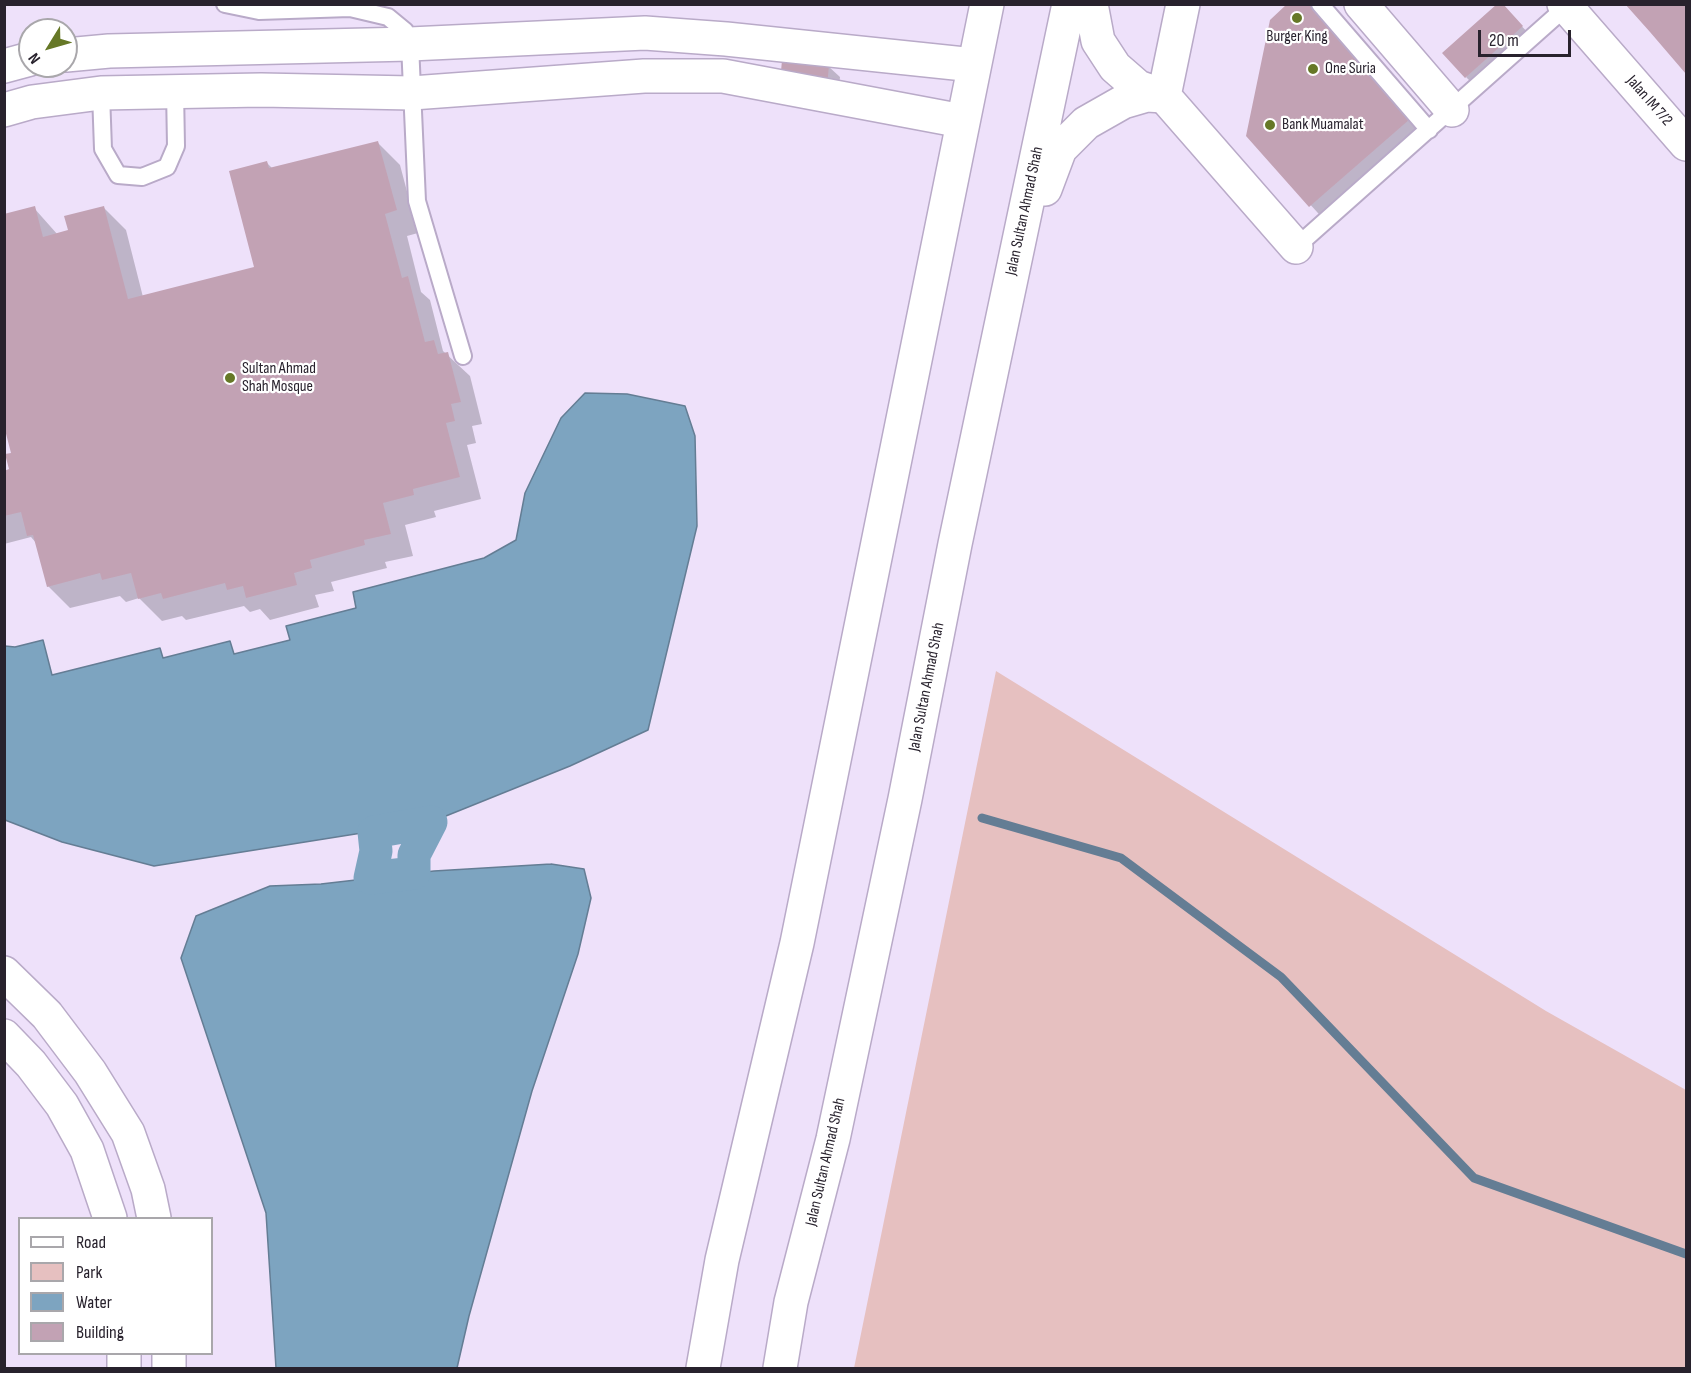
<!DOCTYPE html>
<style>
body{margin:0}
#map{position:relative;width:1691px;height:1373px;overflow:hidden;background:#eee1fa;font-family:"Sofia Sans Condensed",sans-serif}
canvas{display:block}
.frame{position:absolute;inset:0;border:6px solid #28222d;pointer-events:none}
.legend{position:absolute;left:18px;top:1217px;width:195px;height:138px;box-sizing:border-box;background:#fff;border:2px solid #a9a7ab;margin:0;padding:8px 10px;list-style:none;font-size:18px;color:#28222d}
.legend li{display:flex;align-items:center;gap:12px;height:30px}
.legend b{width:30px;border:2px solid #a9a7ab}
.north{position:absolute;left:18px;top:18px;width:60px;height:60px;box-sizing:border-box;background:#fff;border:2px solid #a9a7ab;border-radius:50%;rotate:233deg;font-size:16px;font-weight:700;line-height:24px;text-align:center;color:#28222d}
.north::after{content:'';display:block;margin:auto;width:21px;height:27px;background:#667827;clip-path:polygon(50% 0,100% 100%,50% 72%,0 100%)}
.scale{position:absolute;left:1478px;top:30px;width:93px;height:27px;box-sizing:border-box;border:3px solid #28222d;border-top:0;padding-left:8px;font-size:18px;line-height:21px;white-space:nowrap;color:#28222d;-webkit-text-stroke:4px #fff;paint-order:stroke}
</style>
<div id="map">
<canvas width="1691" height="1373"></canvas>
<div class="frame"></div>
<ul class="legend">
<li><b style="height:8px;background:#fff"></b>Road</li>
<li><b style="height:16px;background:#e6c0c0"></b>Park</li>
<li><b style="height:16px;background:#7da4c0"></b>Water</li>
<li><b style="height:16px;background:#c2a2b4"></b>Building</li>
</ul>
<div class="north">N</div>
<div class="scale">20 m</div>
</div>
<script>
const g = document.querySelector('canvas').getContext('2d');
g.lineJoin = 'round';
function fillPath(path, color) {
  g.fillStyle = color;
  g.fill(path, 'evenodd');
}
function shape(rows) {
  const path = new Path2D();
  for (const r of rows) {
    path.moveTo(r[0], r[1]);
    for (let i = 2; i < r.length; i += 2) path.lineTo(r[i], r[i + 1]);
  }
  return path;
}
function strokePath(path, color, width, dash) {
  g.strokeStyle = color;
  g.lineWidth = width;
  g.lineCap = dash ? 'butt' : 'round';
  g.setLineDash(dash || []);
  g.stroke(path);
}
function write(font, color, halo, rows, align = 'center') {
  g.font = font + ' "Sofia Sans Condensed",sans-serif';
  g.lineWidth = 4.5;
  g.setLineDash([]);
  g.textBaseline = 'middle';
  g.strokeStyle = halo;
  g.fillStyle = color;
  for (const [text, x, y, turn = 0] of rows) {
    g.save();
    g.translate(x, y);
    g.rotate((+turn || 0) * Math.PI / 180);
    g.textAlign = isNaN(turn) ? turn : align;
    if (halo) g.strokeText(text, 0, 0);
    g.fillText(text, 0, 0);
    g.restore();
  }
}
const green = shape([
 [996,671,1546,1011,1686,1090,1686,1368,854,1368]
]);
const water = shape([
 [585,393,627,394,685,406,695,436,697,526,648,730,570,766,431,822,154,866,62,842,5,820,5,646,15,647,43,640,52,675,160,648,163,658,230,641,234,654,290,640,286,626,356,608,353,592,484,558,516,540,525,493,561,418,585,393],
 [551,864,584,869,591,898,578,954,532,1091,469,1316,457,1368,276,1368,266,1213,181,958,196,916,270,886,321,884,434,871,551,864]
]);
const shadow = shape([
 [1309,4,1426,137,1327,223,1248,136],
 [1627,4,1686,4,1686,72],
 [1511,15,1533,38,1477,88,1466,77],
 [828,66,840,77,838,98,793,94],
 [378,143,400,165,418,233,407,236,421,292,430,300,443,351,470,376,482,424,472,426,476,443,467,445,481,499,434,511,436,517,405,525,413,556,385,562,387,568,331,582,334,591,315,595,319,607,270,620,260,609,250,612,244,606,186,620,182,616,162,621,139,598,126,602,120,596,70,608,48,586,37,544,31,537,4,544,4,472,11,471,34,208,58,235,70,232,104,208,126,230,143,297,256,268,267,163,273,169]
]);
const stream = shape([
 [982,818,1121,858,1281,977,1474,1178,1686,1254]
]);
const canal = shape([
 [431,822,414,855,414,873,370,878,376,851,374,832,431,822]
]);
const building = shape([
 [1287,4,1310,4,1410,119,1309,207,1246,136,1270,20],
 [1497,4,1503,4,1523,26,1465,78,1442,53],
 [1625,4,1686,4,1686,74,1650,32],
 [782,60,829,65,827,88,780,83],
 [378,141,397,210,385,214,402,278,408,276,425,342,434,340,438,354,448,352,461,402,451,404,455,421,446,423,460,477,413,489,414,495,383,503,391,534,364,540,365,545,310,560,312,568,294,573,297,585,246,598,243,586,227,590,225,583,163,599,161,593,138,599,131,573,102,580,100,573,47,587,33,535,27,536,21,512,4,516,4,471,9,469,5,454,11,453,4,426,4,214,35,206,43,237,68,230,64,216,104,206,128,299,254,267,229,171,267,161,269,168]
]);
const lane = shape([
 [225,4,259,11,350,8,388,17,405,31,410,44,417,201,463,356],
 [1320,4,1429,130],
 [101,93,103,149,118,175,142,177,167,167,176,146,175,90],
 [1296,247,1566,7]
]);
const street = shape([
 [1183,4,1164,96,1296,247],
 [1361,4,1452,110],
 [1564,4,1686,144],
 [66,55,109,51,410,44,645,33,726,39,974,65],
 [4,66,30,59],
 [4,110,32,102,101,93,261,90,412,93,644,76,723,76,962,121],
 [4,973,47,1015,90,1072,128,1133,148,1189,154,1218],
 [4,1036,31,1064,62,1105,87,1150,110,1218],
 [169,1354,169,1368],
 [124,1368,124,1354]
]);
const secondary = shape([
 [1091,4,1098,41,1115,67,1138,87,1164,96],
 [1045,189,1060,149,1086,123,1123,102,1147,95,1164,96],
 [703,1368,722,1260,797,943,987,4],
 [780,1368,791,1302,833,1139,905,799,955,544,1069,4]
]);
const markers = [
 [1297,18,6,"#667827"],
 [1313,69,6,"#667827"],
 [1270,125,6,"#667827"],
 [230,378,6,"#667827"]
];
const poiNames = [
 ["Burger King",1297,37,"center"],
 ["One Suria",1325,69],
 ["Bank Muamalat",1282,125],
 ["Sultan Ahmad",242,369],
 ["Shah Mosque",242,387]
];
const streetNames = [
 ["Jalan IM 7/2",1649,101,49],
 ["Jalan Sultan Ahmad Shah",1025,211,-78],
 ["Jalan Sultan Ahmad Shah",927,687,-79],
 ["Jalan Sultan Ahmad Shah",826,1162,-77]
];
fillPath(green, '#e6c0c0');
fillPath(water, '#7da4c0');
strokePath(water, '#647d94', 1.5);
fillPath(shadow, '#0003');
strokePath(stream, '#647d94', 9);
strokePath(canal, '#7da4c0', 33);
fillPath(building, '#c2a2b4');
strokePath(lane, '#b9aac8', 20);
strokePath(street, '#b9aac8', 36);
strokePath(secondary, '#b9aac8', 36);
strokePath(lane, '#fff', 16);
strokePath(street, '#fff', 33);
strokePath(secondary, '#fff', 33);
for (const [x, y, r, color] of markers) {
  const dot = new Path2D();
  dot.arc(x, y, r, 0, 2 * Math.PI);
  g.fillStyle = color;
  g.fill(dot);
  strokePath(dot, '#fff', 2);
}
write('16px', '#28222d', '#fff', poiNames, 'left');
write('16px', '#28222d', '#fff', streetNames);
</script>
